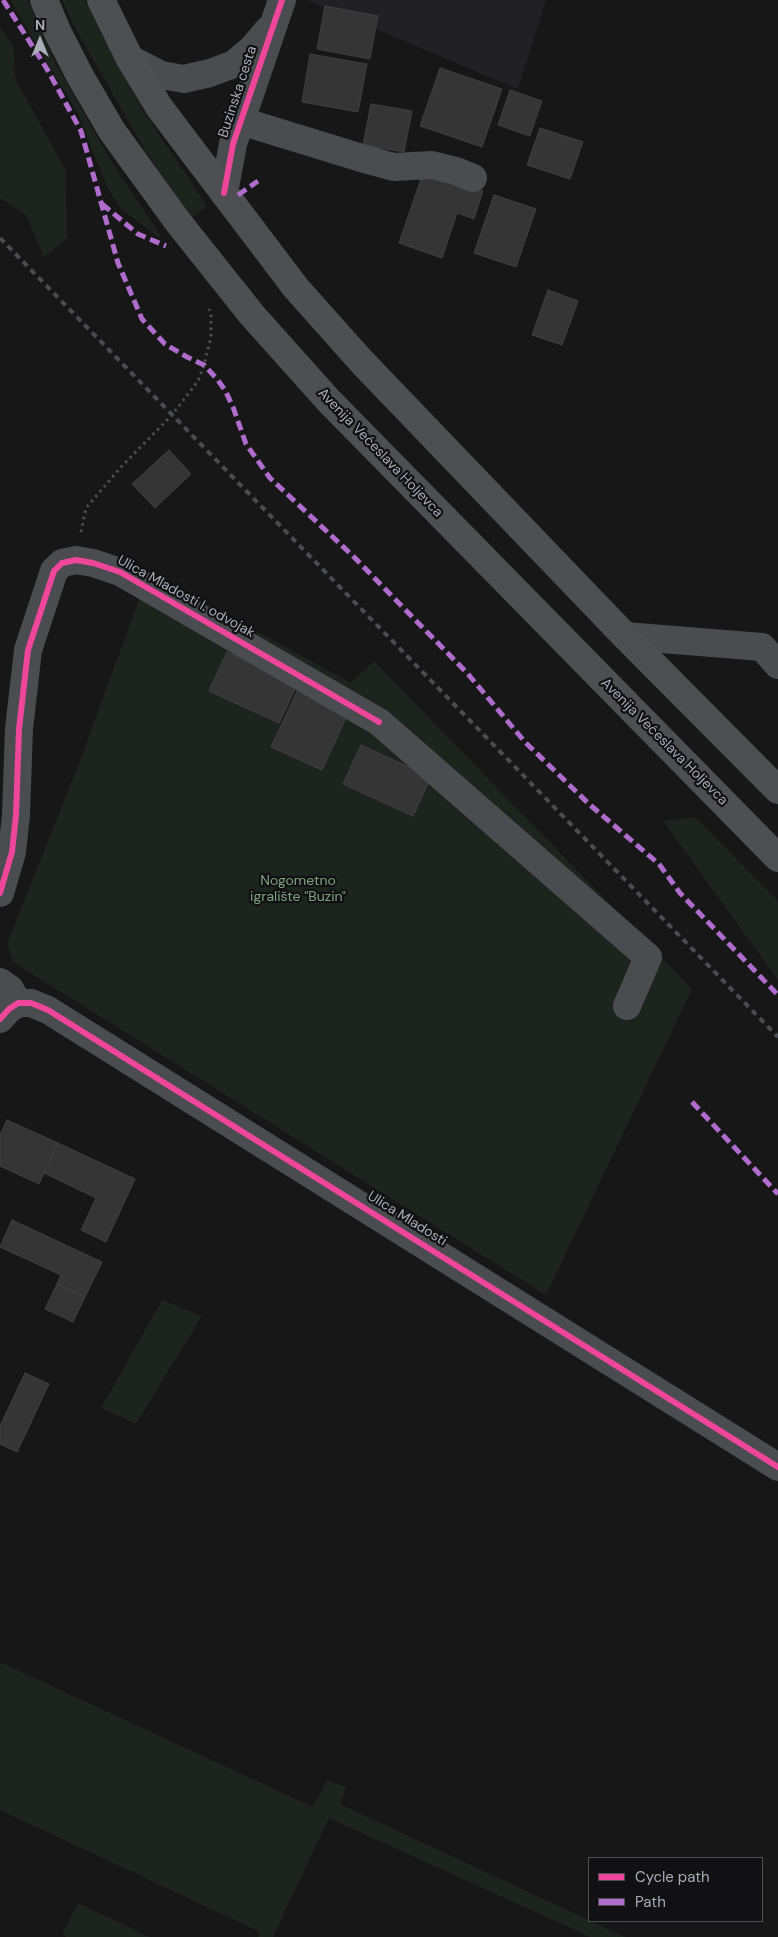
<!DOCTYPE html>
<meta charset="utf-8">
<style>
body{margin:0}
#map{position:relative;width:778px;height:1937px;overflow:hidden;background:#171717;font-family:"DM Sans",sans-serif}
canvas{display:block}
.legend{position:absolute;left:588px;top:1857px;width:175px;height:65px;box-sizing:border-box;background:#111113;border:1px solid #4d4f55;margin:0;padding:6px 9px;list-style:none;font-size:15px;color:#a8adb8}
.legend li{display:flex;align-items:center;gap:10px;height:25px}
.legend b{width:25px;border:1px solid #4d4f55}
.north{position:absolute;left:15px;top:15px;width:50px;height:50px;-webkit-text-stroke:4px #111113;paint-order:stroke;rotate:0deg;font-size:14px;font-weight:700;line-height:20px;text-align:center;color:#a8adb8}
.north::after{content:'';display:block;margin:auto;width:18px;height:22px;background:#a8adb8;clip-path:polygon(50% 0,100% 100%,50% 72%,0 100%)}
</style>
<div id="map">
<canvas width="778" height="1937"></canvas>
<ul class="legend">
<li><b style="height:6px;background:#ed469a"></b>Cycle path</li>
<li><b style="height:6px;background:#b06ccc"></b>Path</li>
</ul>
<div class="north">N</div>
</div>
<script>
const g = document.querySelector('canvas').getContext('2d');
g.lineJoin = 'round';
function fillPath(path, color) {
  g.fillStyle = color;
  g.fill(path, 'evenodd');
}
function shape(rows) {
  const path = new Path2D();
  for (const r of rows) {
    path.moveTo(r[0], r[1]);
    for (let i = 2; i < r.length; i += 2) path.lineTo(r[i], r[i + 1]);
  }
  return path;
}
function strokePath(path, color, width, dash) {
  g.strokeStyle = color;
  g.lineWidth = width;
  g.lineCap = dash ? 'butt' : 'round';
  g.setLineDash(dash || []);
  g.stroke(path);
}
function write(font, color, halo, rows, align = 'center') {
  g.font = font + ' "DM Sans",sans-serif';
  g.lineWidth = 4.5;
  g.setLineDash([]);
  g.textBaseline = 'middle';
  g.strokeStyle = halo;
  g.fillStyle = color;
  for (const [text, x, y, turn = 0] of rows) {
    g.save();
    g.translate(x, y);
    g.rotate((+turn || 0) * Math.PI / 180);
    g.textAlign = isNaN(turn) ? turn : align;
    if (halo) g.strokeText(text, 0, 0);
    g.fillText(text, 0, 0);
    g.restore();
  }
}
const built = shape([
 [307,0,546,0,518,89]
]);
const green = shape([
 [10,0,27,0,56,64,111,161,164,241,121,209,108,189,78,114],
 [62,0,85,0,109,49,142,109,207,206,192,218,146,152,77,31],
 [0,28,13,45,15,78,66,171,67,238,44,258,26,215,0,198],
 [149,572,351,683,374,661,692,989,546,1295,13,962,7,944,81,758],
 [695,817,778,901,778,980,663,821],
 [162,1300,202,1316,136,1424,101,1408],
 [0,1662,313,1807,327,1780,346,1787,340,1804,625,1937,590,1937,329,1818,273,1937,258,1937,260,1932,0,1810],
 [78,1903,150,1937,67,1937,62,1935]
]);
const building = shape([
 [325,6,378,16,370,59,317,49,325,6],
 [310,54,367,64,358,112,302,102,310,54],
 [440,68,502,89,482,147,420,126,440,68],
 [510,90,542,101,530,136,498,125,510,90],
 [371,104,412,111,404,152,363,145,371,104],
 [540,128,583,142,570,179,527,165,540,128],
 [424,170,483,191,474,219,457,213,442,258,399,243,424,170],
 [494,195,536,209,516,267,474,253,494,195],
 [548,290,578,301,562,345,532,335,548,290],
 [169,450,191,474,155,508,132,484,169,450],
 [227,652,297,684,279,723,209,691,227,652],
 [300,686,350,709,322,770,271,747,300,686],
 [361,745,431,777,413,816,343,784,361,745],
 [7,1120,58,1143,39,1184,0,1166,0,1135,7,1120],
 [58,1143,135,1179,106,1242,81,1230,96,1198,44,1173,58,1143],
 [12,1220,102,1262,85,1297,57,1284,61,1275,0,1247,12,1220],
 [57,1284,85,1297,73,1322,45,1309,57,1284],
 [25,1373,49,1384,17,1452,0,1444,0,1426,25,1373]
]);
const path = shape([
 [81,532,86,508,121,467,172,415,198,381,204,365,211,337,211,316,209,309]
]);
const minor = shape([
 [130,59,161,75,184,79,210,73,234,64,252,49,268,30],
 [241,121,368,160,394,167,432,165,456,171,473,178],
 [224,193,233,144,282,0],
 [625,636,762,647,778,665],
 [0,893,12,852,16,815,19,729,28,650,54,571,62,563,76,560,93,563,120,572,379,722,648,957,627,1006],
 [0,982,10,989,18,1003],
 [0,1019,9,1009,18,1003,31,1003,48,1010,778,1467]
]);
const major = shape([
 [44,0,57,31,80,76,112,131,178,222,252,315,329,401,778,858],
 [101,0,130,59,159,107,296,288,362,362,625,636,778,790]
]);
const rail = shape([
 [0,238,778,1037]
]);
const quiet = shape([
 [3,0,47,69,81,131,118,263,142,319,165,344,187,357,204,365,217,379,225,390,233,407,246,444,270,478,353,556,468,674,525,742,589,804,659,864,680,893,778,995],
 [238,195,258,181],
 [102,204,138,234,166,246],
 [692,1102,778,1194]
]);
const cycleway = shape([
 [224,193,233,144,282,0],
 [0,893,12,852,16,815,19,729,28,650,54,571,62,563,76,560,93,563,120,572,379,722],
 [0,1019,9,1009,18,1003,31,1003,48,1010,778,1467]
]);
const streetNames = [
 ["Buzinska cesta",238,92,-72],
 ["Avenija Većeslava Holjevca",380,453,46],
 ["Ulica Mladosti I. odvojak",186,597,29],
 ["Avenija Većeslava Holjevca",664,742,45],
 ["Ulica Mladosti",407,1219,32]
];
const parkNames = [
 ["Nogometno",298,881],
 ["igralište \"Buzin\"",298,897]
];
fillPath(built, '#212123');
fillPath(green, '#1d241e');
fillPath(building, '#353536');
strokePath(building, '#3f4043', 1);
strokePath(path, '#4d4e52', 3, [2.5, 4]);
strokePath(minor, '#4b4c50', 28);
strokePath(major, '#4d4f52', 28);
strokePath(rail, '#4b4c4f', 4, [6, 5]);
strokePath(quiet, '#b06ccc', 5, [10, 5]);
strokePath(cycleway, '#ed469a', 6);
write('14px', '#a8adb8', '#111113', streetNames);
write('14px', '#7fa381', '#111113', parkNames);
</script>
